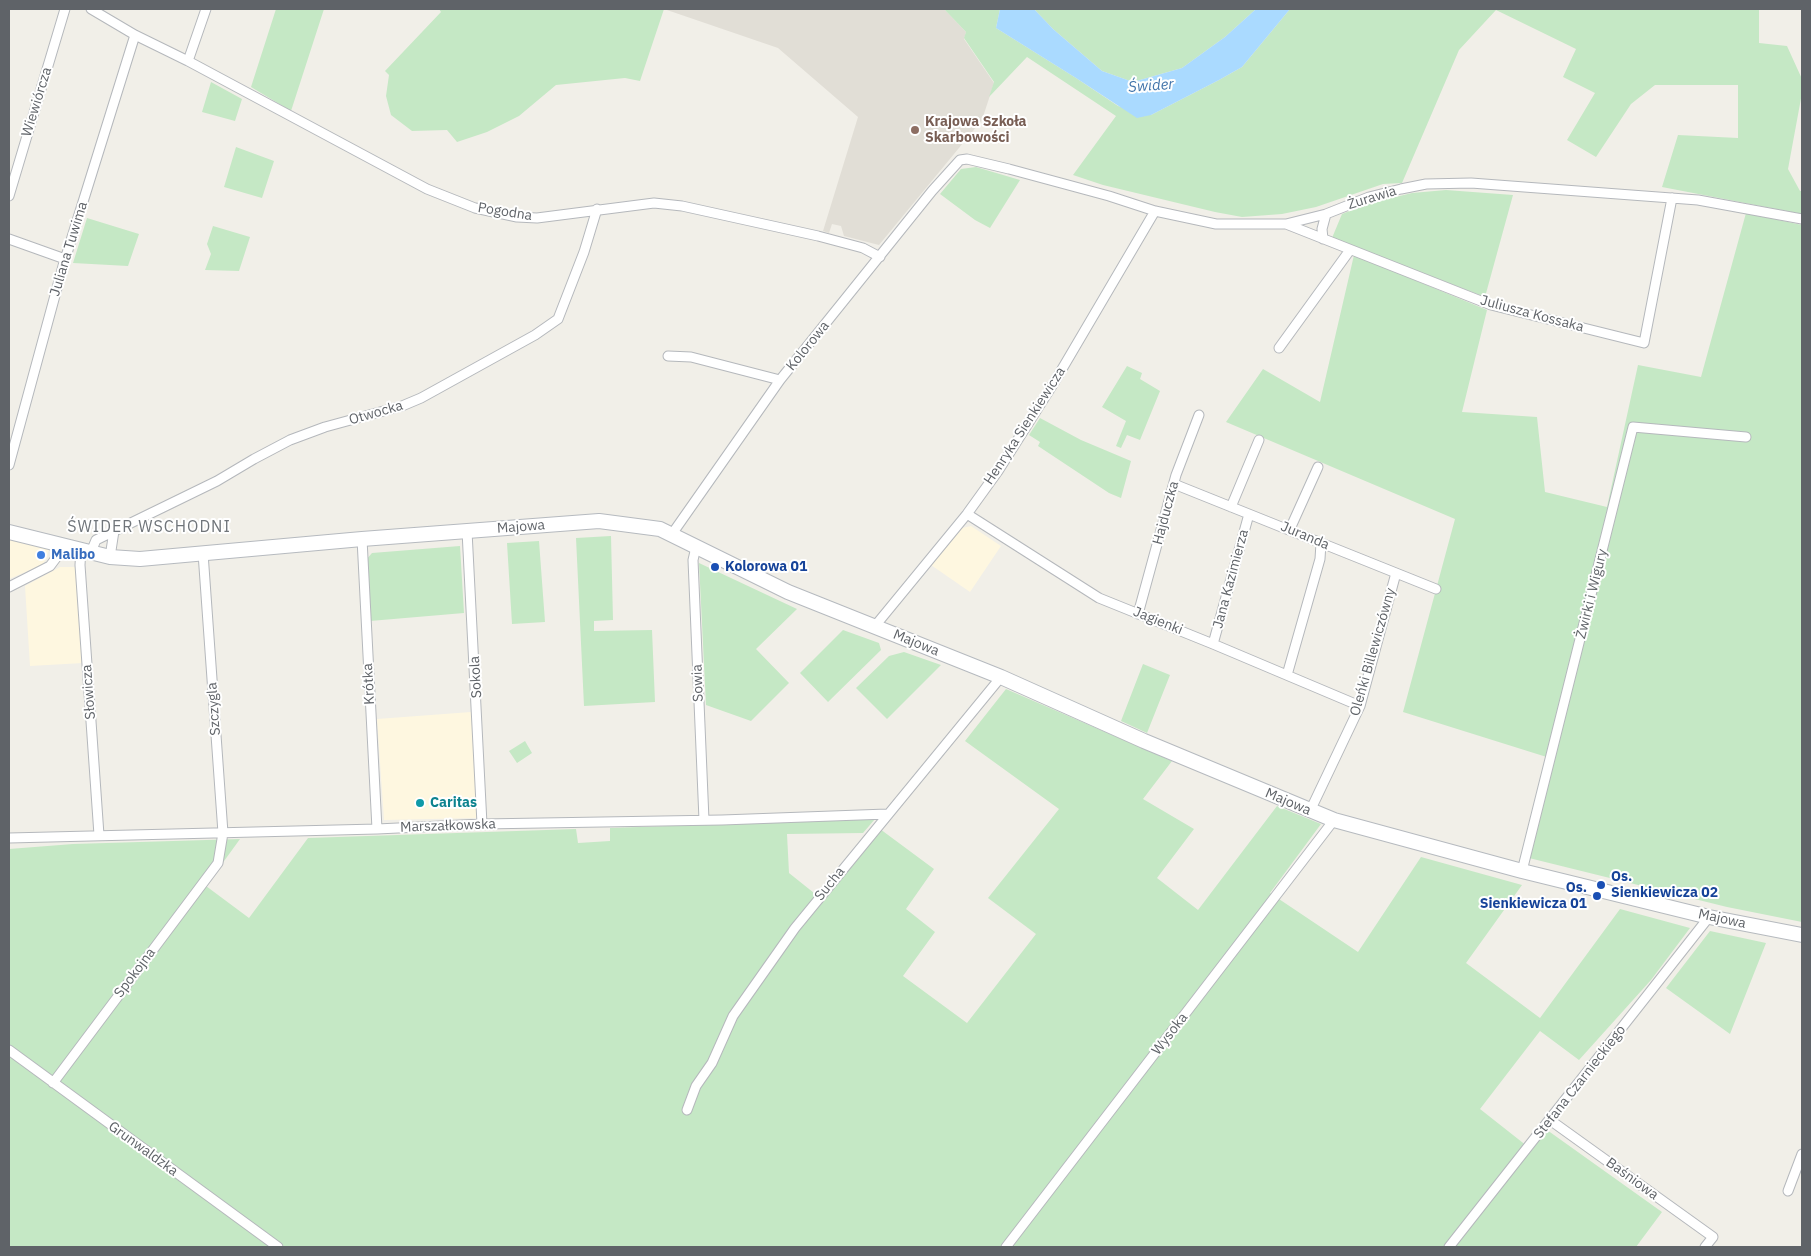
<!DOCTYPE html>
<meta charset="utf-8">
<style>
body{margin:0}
#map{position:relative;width:1811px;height:1256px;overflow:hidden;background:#f1efe8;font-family:"IBM Plex Sans",sans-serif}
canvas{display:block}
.frame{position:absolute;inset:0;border:10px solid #5f6368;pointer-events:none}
</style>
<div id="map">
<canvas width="1811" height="1256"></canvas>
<div class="frame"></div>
</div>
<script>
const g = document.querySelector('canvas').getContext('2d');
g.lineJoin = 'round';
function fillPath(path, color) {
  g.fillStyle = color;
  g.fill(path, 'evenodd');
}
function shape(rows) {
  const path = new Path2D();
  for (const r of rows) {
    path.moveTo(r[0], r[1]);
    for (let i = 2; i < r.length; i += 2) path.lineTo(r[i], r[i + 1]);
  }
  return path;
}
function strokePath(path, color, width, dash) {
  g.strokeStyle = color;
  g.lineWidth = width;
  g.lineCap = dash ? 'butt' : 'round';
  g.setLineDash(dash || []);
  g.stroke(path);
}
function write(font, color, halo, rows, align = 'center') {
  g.font = font + ' "IBM Plex Sans",sans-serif';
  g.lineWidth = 4;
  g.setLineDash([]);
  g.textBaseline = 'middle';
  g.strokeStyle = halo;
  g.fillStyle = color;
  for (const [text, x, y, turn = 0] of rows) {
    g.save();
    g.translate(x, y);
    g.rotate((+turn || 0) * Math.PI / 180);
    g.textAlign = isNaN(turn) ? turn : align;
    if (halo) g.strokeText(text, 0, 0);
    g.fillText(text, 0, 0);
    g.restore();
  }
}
const commercial = shape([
 [971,526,1001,546,970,592,931,565,962,528],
 [9,539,49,548,47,558,42,565,9,579],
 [60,567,74,567,77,570,83,663,30,666,25,586],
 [471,712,478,818,384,820,377,719]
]);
const education = shape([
 [664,9,944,9,966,32,964,39,994,83,982,120,879,245,844,236,841,226,832,224,829,233,823,231,858,117,778,48]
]);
const green = shape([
 [276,9,324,9,291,111,251,87],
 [439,9,664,9,640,81,625,78,556,85,519,116,487,132,457,142,447,130,412,131,391,115,386,96,389,75,385,71,441,12],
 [944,9,1000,9,996,28,1076,78,1118,106,1151,115,1219,80,1242,67,1290,9,1759,9,1759,43,1787,46,1802,79,1802,93,1788,169,1800,191,1802,191,1802,214,1662,187,1678,135,1738,138,1738,85,1655,85,1631,104,1596,157,1567,140,1595,93,1563,77,1576,49,1496,10,1459,50,1402,183,1383,184,1316,207,1282,214,1242,217,1215,212,1103,185,1073,175,1116,116,1027,57,989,97,994,82,964,38,966,32],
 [1034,9,1256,9,1225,37,1182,68,1133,82,1102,71,1053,29],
 [211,82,242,99,235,121,202,112],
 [236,147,274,161,262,198,224,187],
 [976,167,1020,180,990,228,975,220,940,194,961,169],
 [1446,190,1513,195,1485,297,1332,238,1342,214,1367,204,1412,193],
 [1746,213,1802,225,1802,922,1727,907,1529,858,1553,759,1403,712,1455,519,1226,422,1263,369,1320,402,1354,255,1487,310,1462,412,1537,417,1545,492,1607,507,1638,365,1701,377],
 [87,218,139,234,128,266,73,263],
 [213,226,250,237,239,271,205,270,211,254,207,244],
 [1127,366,1142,373,1140,379,1160,391,1140,440,1127,435,1121,448,1116,446,1126,421,1102,407],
 [1040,418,1081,440,1131,461,1121,498,1109,493,1038,446,1040,442,1029,435],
 [611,536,613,620,594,621,594,631,652,630,655,702,584,706,576,538],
 [539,541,545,622,512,624,507,543],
 [460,546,464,613,370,621,365,561,372,553],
 [699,563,797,609,756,649,789,683,751,721,706,705],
 [843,630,879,643,881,650,828,702,800,673],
 [904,652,941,665,887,719,856,688,889,656],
 [1143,664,1170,675,1147,733,1121,721],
 [1006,689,1172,761,1143,799,1194,829,1157,878,1198,910,1277,806,1321,824,1270,893,1358,952,1421,857,1522,885,1466,963,1540,1018,1620,909,1690,928,1651,980,1579,1060,1540,1031,1480,1109,1532,1150,1547,1130,1662,1212,1636,1247,9,1247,9,849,73,844,240,839,206,886,249,918,308,838,576,829,578,843,610,841,610,828,875,819,863,833,787,834,789,873,824,901,880,829,934,869,906,909,935,932,903,976,967,1023,1036,934,988,898,1059,809,965,741],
 [525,741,532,753,517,763,509,751],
 [1710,931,1766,943,1730,1034,1666,988]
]);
const water = shape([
 [1000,9,1034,9,1053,29,1102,71,1133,82,1182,68,1225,37,1256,9,1290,9,1242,67,1219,80,1151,115,1137,118,1076,78,996,28]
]);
const street = shape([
 [91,9,135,35,188,61,427,189,475,208,517,217,537,218,654,203,682,206,818,236,863,248,880,257],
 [188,61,206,9],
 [9,196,65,9],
 [1286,224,1491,305,1644,343,1672,198],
 [9,239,65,259],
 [1323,239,1322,229,1326,214],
 [1279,348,1350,250],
 [668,356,691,357,780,380],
 [9,465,63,266,135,35],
 [1174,484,1436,589],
 [1231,507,1259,440],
 [967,514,1099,598,1213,644,1360,706],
 [1290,529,1318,467],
 [467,531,482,824],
 [672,534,780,380,932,191,960,160,967,159,1009,169,1109,196,1155,211,1216,224,1286,224,1326,214,1369,197,1401,189,1426,184,1471,183,1698,200,1802,219],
 [362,539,377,829],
 [696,547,693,560,704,820],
 [81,549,80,565,99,835],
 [91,552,96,540,217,481,254,459,290,440,325,427,402,406,421,398,535,335,558,319,584,252,597,209],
 [110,557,114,531],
 [9,587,50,566,56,558,59,544],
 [1138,614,1176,475,1199,415],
 [875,626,967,514,998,471,1055,381,1155,211],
 [1213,644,1249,514],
 [1287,675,1320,559,1321,543],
 [1310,811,1360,706,1396,573],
 [9,838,377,829,482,824,722,820,887,814],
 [1522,871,1633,427,1746,437],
 [9,1050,278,1247],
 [53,1083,218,863,223,833,203,553],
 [687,1110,696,1086,712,1063,733,1016,795,928,1001,677],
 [1550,1120,1713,1237,1705,1247],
 [1788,1191,1802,1154],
 [1006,1247,1334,820],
 [1449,1247,1709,917]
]);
const secondary = shape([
 [9,532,110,557,140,559,362,539,599,521,660,529,788,592,1001,677,1144,741,1334,820,1522,871,1709,917,1802,935]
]);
const markers = [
 [915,130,5,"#8d6e63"],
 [41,555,5,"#3f7fe0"],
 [715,567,5,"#1a4fb4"],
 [420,803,5,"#0f9aa8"],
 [1601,885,5,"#1a4fb4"],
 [1597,896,5,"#1a4fb4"]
];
const streetNames = [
 ["Wiewiórcza",37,102,-73],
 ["Żurawia",1372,198,-17],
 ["Pogodna",505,212,9],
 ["Juliana Tuwima",69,249,-73],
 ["Juliusza Kossaka",1532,314,15],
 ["Kolorowa",808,346,-51],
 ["Otwocka",376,413,-16],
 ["Henryka Sienkiewicza",1025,426,-57],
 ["Hajduczka",1166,513,-75],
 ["Majowa",521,527,-4],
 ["Juranda",1305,536,23],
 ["Jana Kazimierza",1231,579,-75],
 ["Żwirki i Wigury",1592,594,-76],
 ["Jagienki",1158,621,22],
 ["Majowa",916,643,22],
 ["Oleńki Billewiczówny",1373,652,-74],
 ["Sokola",476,677,-93],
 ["Sowia",698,683,-92],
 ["Krótka",369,684,-93],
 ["Słowicza",89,692,-94],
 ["Szczygla",214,709,-94],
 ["Majowa",1288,802,23],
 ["Marszałkowska",448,826,-2],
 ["Sucha",830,884,-51],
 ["Majowa",1722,919,12],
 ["Spokojna",135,973,-53],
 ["Wysoka",1170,1034,-52],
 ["Stefana Czarnieckiego",1580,1082,-52],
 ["Grunwaldzka",143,1149,36],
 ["Baśniowa",1632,1179,36]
];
const educationNames = [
 ["Krajowa Szkoła",925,122],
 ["Skarbowości",925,138]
];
const shopNames = [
 ["Malibo",51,555]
];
const transitNames = [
 ["Kolorowa 01",725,567],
 ["Os.",1611,877],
 ["Sienkiewicza 02",1611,893],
 ["Os.",1587,888,"right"],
 ["Sienkiewicza 01",1587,904,"right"]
];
const cultureNames = [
 ["Caritas",430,803]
];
const waterNames = [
 ["Świder",1151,86,-4]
];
const quarterNames = [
 ["ŚWIDER WSCHODNI",149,527]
];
fillPath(commercial, '#fef7e0');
fillPath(education, '#e1ded6');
fillPath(green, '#c5e8c5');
fillPath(water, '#aadaff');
strokePath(street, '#b5b8bc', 11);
strokePath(secondary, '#b6babf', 16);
strokePath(street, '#fff', 9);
strokePath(secondary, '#fff', 14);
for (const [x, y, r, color] of markers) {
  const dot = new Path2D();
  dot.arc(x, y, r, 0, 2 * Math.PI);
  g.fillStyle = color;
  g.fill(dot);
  strokePath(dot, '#fff', 2);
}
write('14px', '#5f6368', '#fff', streetNames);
write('bold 14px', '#785e54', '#fff', educationNames, 'left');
write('bold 14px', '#366cbe', '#fff', shopNames, 'left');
write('bold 14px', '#164399', '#fff', transitNames, 'left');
write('bold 14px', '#0d838f', '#fff', cultureNames, 'left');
write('italic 15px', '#4174aa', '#fff', waterNames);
g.letterSpacing = '1px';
write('16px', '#70757a', '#fff', quarterNames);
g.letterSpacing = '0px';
</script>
